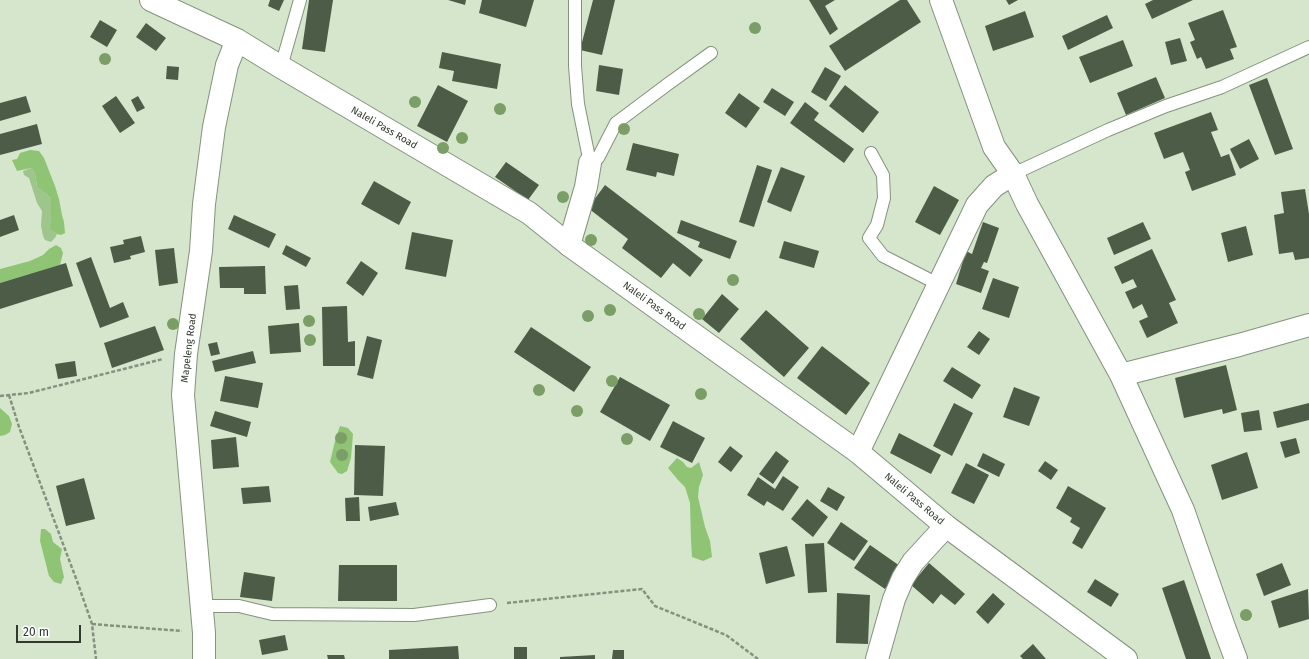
<!DOCTYPE html>
<style>
body{margin:0}
#map{position:relative;width:1309px;height:659px;overflow:hidden;background:#d5e6cd;font-family:"Fira Sans",sans-serif}
canvas{display:block}
.scale{position:absolute;left:16px;top:625px;width:65px;height:18px;box-sizing:border-box;border:2px solid #32392f;border-top:0;padding-left:5px;font-size:12px;line-height:14px;white-space:nowrap;color:#32392f;-webkit-text-stroke:3px #fff;paint-order:stroke}
</style>
<div id="map">
<canvas width="1309" height="659"></canvas>
<div class="scale">20 m</div>
</div>
<script>
const g = document.querySelector('canvas').getContext('2d');
g.lineJoin = 'round';
function fillPath(path, color) {
  g.fillStyle = color;
  g.fill(path, 'evenodd');
}
function shape(rows) {
  const path = new Path2D();
  for (const r of rows) {
    path.moveTo(r[0], r[1]);
    for (let i = 2; i < r.length; i += 2) path.lineTo(r[i], r[i + 1]);
  }
  return path;
}
function strokePath(path, color, width, dash) {
  g.strokeStyle = color;
  g.lineWidth = width;
  g.lineCap = dash ? 'butt' : 'round';
  g.setLineDash(dash || []);
  g.stroke(path);
}
function write(font, color, halo, rows, align = 'center') {
  g.font = font + ' "Fira Sans",sans-serif';
  g.lineWidth = 4;
  g.setLineDash([]);
  g.textBaseline = 'middle';
  g.strokeStyle = halo;
  g.fillStyle = color;
  for (const [text, x, y, turn = 0] of rows) {
    g.save();
    g.translate(x, y);
    g.rotate((+turn || 0) * Math.PI / 180);
    g.textAlign = isNaN(turn) ? turn : align;
    if (halo) g.strokeText(text, 0, 0);
    g.fillText(text, 0, 0);
    g.restore();
  }
}
const green = shape([
 [31,168,35,173,37,187,45,193,51,199,51,221,49,229,57,234,55,238,51,242,45,240,43,236,41,226,42,211,37,203,29,178,24,175,23,171]
]);
const forest = shape([
 [30,150,39,151,44,158,55,186,59,199,62,215,64,222,65,233,61,235,57,234,49,229,51,221,51,199,45,193,37,187,35,173,31,168,17,171,12,160,17,159,20,153],
 [56,245,61,248,63,253,60,265,0,283,0,269,30,261,43,255,49,249],
 [0,408,9,416,12,424,10,432,5,435,0,436],
 [340,426,348,428,353,434,351,458,347,471,342,474,338,473,330,462,336,437],
 [677,458,683,462,687,467,691,468,699,462,703,475,699,487,698,497,705,527,710,541,712,557,703,561,692,557,691,541,690,503,685,487,678,480,668,468],
 [41,529,45,529,51,534,53,542,62,549,60,559,64,577,61,584,54,582,49,576,40,541]
]);
const building = shape([
 [270,0,284,0,279,11,268,6],
 [309,0,333,0,325,52,302,49],
 [448,0,466,0,465,5],
 [482,0,534,0,526,27,479,13],
 [593,0,615,0,602,55,580,50],
 [809,0,835,0,825,6,838,29,830,35],
 [900,0,907,0,921,22,845,71,829,46],
 [1006,0,1018,0,1009,5],
 [1153,0,1193,0,1152,19,1145,4],
 [1223,10,1237,47,1230,49,1234,59,1206,69,1201,57,1197,59,1190,42,1195,40,1188,23],
 [1025,11,1034,37,993,51,985,26],
 [1107,15,1113,28,1068,50,1062,36],
 [100,20,117,30,107,47,90,37],
 [146,23,166,38,156,51,136,37],
 [1180,38,1187,61,1171,65,1165,42],
 [1123,40,1133,66,1090,83,1079,57],
 [442,52,501,64,497,89,452,81,454,71,439,68],
 [599,65,623,69,619,95,596,91],
 [167,66,179,67,178,80,166,79],
 [825,67,841,76,826,101,811,92],
 [1156,77,1165,98,1126,115,1117,93],
 [1267,78,1293,149,1275,155,1249,85],
 [438,85,468,101,447,142,417,126],
 [845,85,879,112,863,133,829,106],
 [772,88,794,102,785,116,763,102],
 [739,93,760,108,746,128,725,113],
 [26,96,31,112,0,121,0,103],
 [116,96,135,123,120,133,102,106],
 [138,96,145,108,137,112,131,100],
 [805,102,819,113,814,120,854,149,844,163,790,123],
 [1211,112,1218,130,1211,132,1221,157,1229,154,1236,175,1192,191,1185,172,1190,170,1183,152,1164,159,1154,133],
 [37,124,42,144,0,155,0,134],
 [1249,139,1259,159,1240,169,1230,149],
 [633,143,679,154,674,176,657,172,656,177,626,170],
 [506,162,539,185,528,200,495,177],
 [757,165,772,170,754,227,739,222],
 [781,167,805,176,791,212,767,202],
 [374,181,411,202,399,225,361,204],
 [605,185,703,260,690,277,673,263,661,278,622,248,628,239,588,208],
 [934,186,959,200,940,235,915,222],
 [1305,189,1309,214,1309,258,1295,260,1293,252,1279,254,1274,215,1284,213,1281,192],
 [14,215,19,230,0,237,0,220],
 [234,215,276,234,269,248,228,229],
 [681,220,737,241,730,259,698,247,700,242,677,233],
 [983,222,999,228,987,263,984,262,981,268,989,271,981,293,956,284,966,251,972,254],
 [1143,222,1151,239,1114,255,1107,238],
 [1246,226,1253,255,1228,262,1221,233],
 [412,232,453,240,446,277,405,269],
 [141,236,145,252,130,256,131,259,114,263,110,247,124,244,123,240],
 [784,241,819,251,814,268,779,258],
 [286,245,311,258,306,267,282,254],
 [174,248,178,283,159,286,155,250],
 [1152,249,1176,300,1169,303,1178,323,1147,338,1139,321,1148,317,1142,304,1133,309,1125,292,1137,287,1133,279,1122,284,1114,267],
 [91,257,110,308,123,302,129,317,100,328,76,263],
 [361,261,378,273,363,296,346,283],
 [66,263,73,286,0,309,0,283],
 [265,266,266,294,244,294,244,288,220,288,219,267],
 [993,278,1019,287,1009,318,982,309],
 [298,285,300,309,286,310,284,286],
 [722,294,739,309,719,333,702,319],
 [347,306,348,342,355,341,355,366,323,366,322,307],
 [766,310,809,348,784,377,740,339],
 [299,323,301,352,270,354,268,326],
 [155,326,164,350,112,368,104,343],
 [531,327,591,367,574,392,514,352],
 [979,331,990,339,979,355,967,347],
 [367,336,382,340,373,379,357,375],
 [217,342,220,354,211,356,208,344],
 [822,346,870,383,846,415,797,378],
 [253,351,256,363,215,372,212,361],
 [75,361,77,376,58,379,55,364],
 [1226,365,1237,410,1223,414,1222,409,1184,418,1175,378],
 [952,367,981,385,972,399,943,381],
 [225,376,263,383,258,408,220,401],
 [620,377,670,405,650,441,600,412],
 [1014,387,1040,397,1029,426,1003,417],
 [954,403,973,413,952,456,933,446],
 [1309,403,1309,420,1277,428,1273,412],
 [1259,410,1262,430,1244,432,1241,413],
 [215,411,251,422,247,437,210,426],
 [673,421,705,438,692,463,660,447],
 [899,433,941,455,931,474,890,453],
 [236,437,239,467,213,469,211,440],
 [1296,438,1300,453,1285,458,1280,442],
 [355,445,385,446,383,496,354,495],
 [730,446,743,456,731,472,718,462],
 [776,451,789,461,773,484,759,474],
 [1247,452,1258,488,1222,500,1211,465],
 [983,453,1005,464,999,477,977,466],
 [1045,461,1058,470,1051,480,1038,471],
 [966,463,989,475,974,504,951,493],
 [783,476,799,487,783,511,767,501,764,506,747,495,758,477,775,489],
 [84,478,95,519,66,526,56,486],
 [269,486,271,502,243,504,241,488],
 [1068,486,1106,508,1082,549,1072,543,1080,528,1070,522,1072,518,1056,508],
 [828,487,845,497,837,511,820,501],
 [359,497,360,521,346,521,345,498],
 [807,499,828,517,813,537,791,519],
 [396,502,399,515,370,521,368,507],
 [841,522,868,541,854,561,827,543],
 [824,543,827,592,808,593,805,544],
 [870,545,900,566,885,589,854,568],
 [787,546,795,576,766,584,759,553],
 [929,563,965,594,955,605,941,594,933,604,911,585],
 [1282,563,1291,585,1264,596,1256,574],
 [339,565,397,565,397,601,338,601],
 [244,572,275,577,272,601,240,597],
 [1095,579,1119,594,1111,607,1087,592],
 [1184,580,1211,659,1186,659,1162,588],
 [1308,589,1309,619,1279,628,1271,601],
 [837,593,870,595,868,644,836,643],
 [993,593,1005,604,988,624,976,612],
 [285,635,288,650,262,655,259,640],
 [1033,644,1046,659,1023,659,1020,656],
 [458,646,459,659,389,659,389,650],
 [514,647,527,647,527,659,514,659],
 [613,650,624,650,624,659,612,659],
 [327,655,344,655,345,659,328,659],
 [595,655,595,659,560,659,560,657]
]);
const path = shape([
 [9,395,19,427,77,581,92,624,96,659],
 [0,396,29,393,163,359],
 [507,603,642,589,655,606,726,635,758,659],
 [92,624,182,631]
]);
const lane = shape([
 [575,0,575,66,578,104,590,163,598,158,616,123,668,84,711,53],
 [281,67,300,0],
 [871,153,883,175,884,198,877,225,869,238,883,256,938,284],
 [1013,174,1108,130,1166,106,1222,87,1309,47],
 [202,606,239,606,272,614,414,615,490,605]
]);
const street = shape([
 [941,0,994,147,1013,174,1027,204,1121,375,1183,510,1224,627,1236,659],
 [569,245,586,187,590,163],
 [1121,375,1239,345,1309,325],
 [858,452,977,205,994,186,1013,174],
 [877,659,894,599,903,578,913,562,946,526]
]);
const secondary = shape([
 [151,0,237,40,281,67,529,213,569,245,858,452,946,526,1126,659],
 [204,659,204,633,183,395,186,354,201,251,204,204,214,127,227,65,237,40]
]);
const trees = [
 [755,28],
 [105,59],
 [415,102],
 [500,109],
 [624,129],
 [462,138],
 [443,148],
 [563,197],
 [591,240],
 [733,280],
 [610,310],
 [699,314],
 [588,316],
 [309,321],
 [173,324],
 [310,340],
 [612,381],
 [539,390],
 [701,394],
 [577,411],
 [341,438],
 [627,439],
 [342,455],
 [1246,615]
];
const streetNames = [
 ["Naleli Pass Road",384,128,30],
 ["Naleli Pass Road",654,306,36],
 ["Mapeleng Road",189,348,-83],
 ["Naleli Pass Road",914,499,40]
];
fillPath(green, '#9ec58b');
fillPath(forest, '#8fc475');
fillPath(building, '#4d5c47');
strokePath(lane, '#83937c', 14);
strokePath(street, '#83937c', 24);
strokePath(secondary, '#83937c', 24);
strokePath(path, '#85917f', 2.5, [4, 2]);
strokePath(lane, '#fff', 12);
strokePath(street, '#fff', 22);
strokePath(secondary, '#fff', 22);
g.fillStyle = '#7b9e66';
for (const [x, y] of trees) {
  g.beginPath();
  g.arc(x, y, 6, 0, 2 * Math.PI);
  g.fill();
}
write('10px', '#32392f', '#fff', streetNames);
</script>
